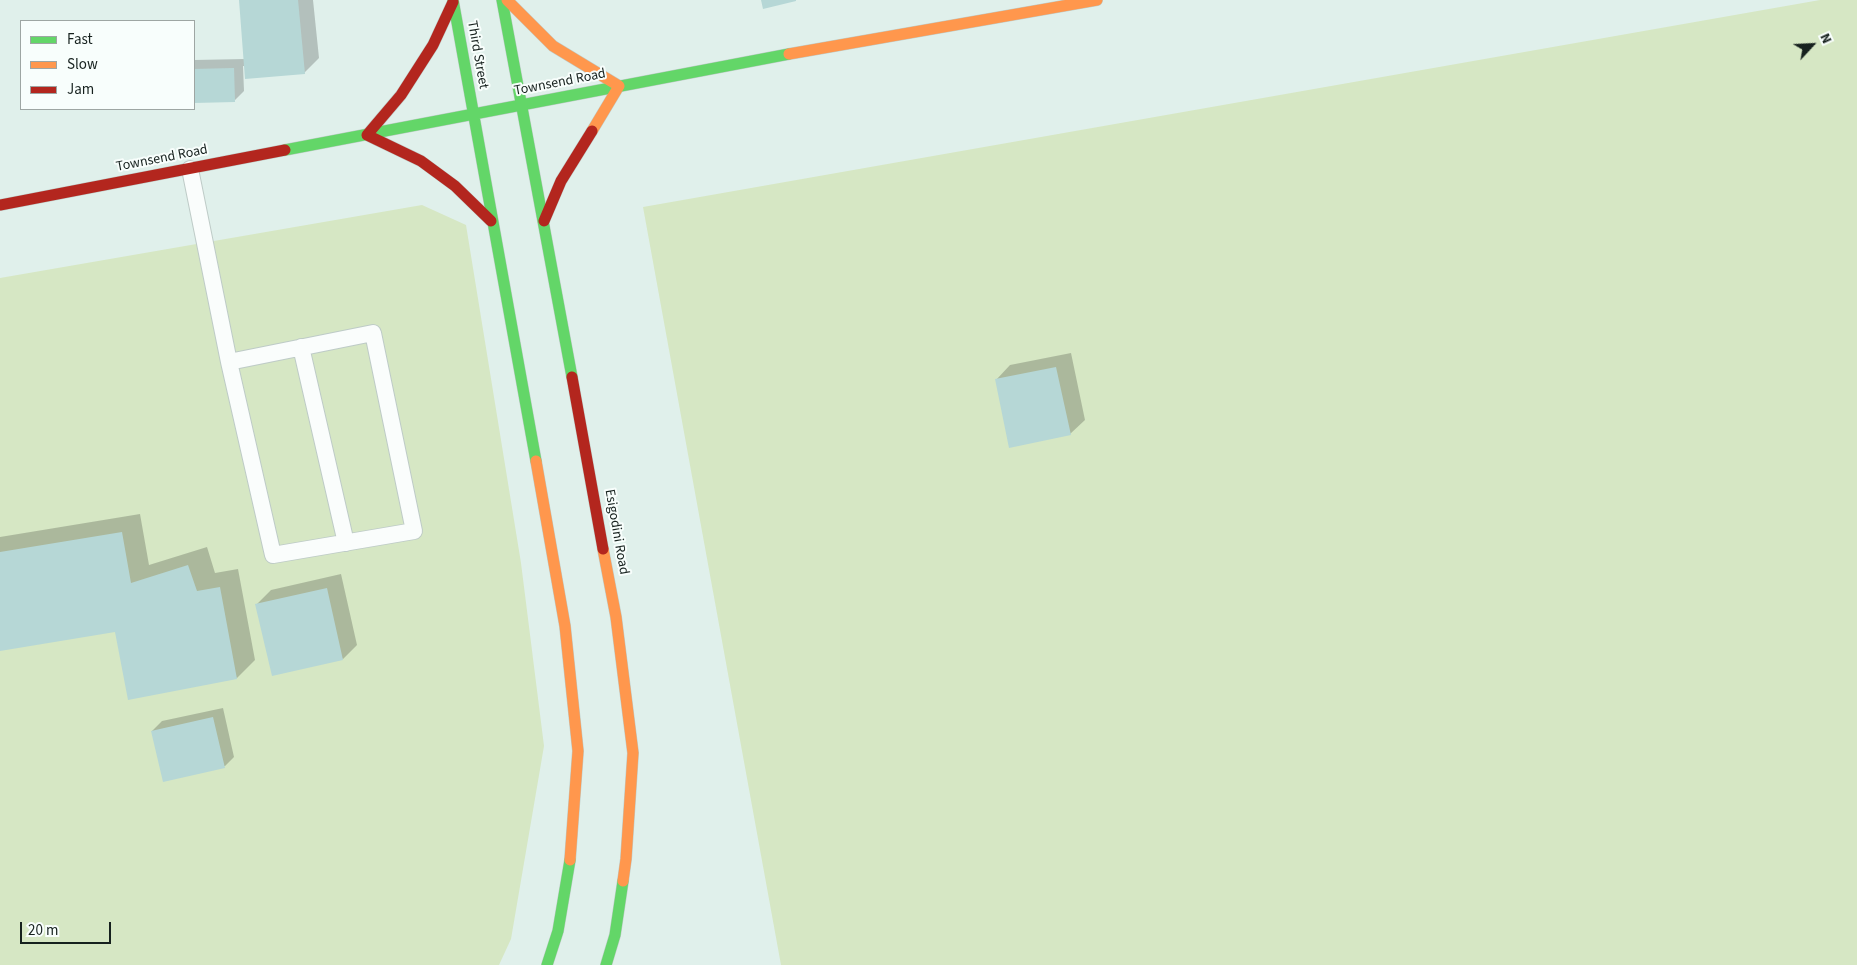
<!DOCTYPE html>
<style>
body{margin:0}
#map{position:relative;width:1857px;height:965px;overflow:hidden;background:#e0f0eb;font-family:"Source Sans 3",sans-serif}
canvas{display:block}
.legend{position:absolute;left:20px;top:20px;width:175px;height:90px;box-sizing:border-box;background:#f8fefc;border:1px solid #9ea6a3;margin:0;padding:6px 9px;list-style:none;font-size:15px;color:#16211e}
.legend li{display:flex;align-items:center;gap:10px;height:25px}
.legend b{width:25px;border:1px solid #9ea6a3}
.north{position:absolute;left:1787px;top:20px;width:50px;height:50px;-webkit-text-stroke:4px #f8fefc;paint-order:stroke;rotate:65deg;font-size:14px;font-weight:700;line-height:20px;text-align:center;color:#16211e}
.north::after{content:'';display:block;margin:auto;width:18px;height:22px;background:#16211e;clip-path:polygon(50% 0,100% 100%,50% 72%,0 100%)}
.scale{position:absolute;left:20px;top:922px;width:91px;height:22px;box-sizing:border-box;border:2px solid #16211e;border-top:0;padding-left:6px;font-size:15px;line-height:18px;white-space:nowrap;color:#16211e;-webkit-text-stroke:4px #f8fefc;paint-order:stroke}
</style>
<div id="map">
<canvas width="1857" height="965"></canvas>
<ul class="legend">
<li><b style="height:6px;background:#63d668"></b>Fast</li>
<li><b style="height:6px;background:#ff974d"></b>Slow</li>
<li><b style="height:6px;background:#b3261e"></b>Jam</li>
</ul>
<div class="north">N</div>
<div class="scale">20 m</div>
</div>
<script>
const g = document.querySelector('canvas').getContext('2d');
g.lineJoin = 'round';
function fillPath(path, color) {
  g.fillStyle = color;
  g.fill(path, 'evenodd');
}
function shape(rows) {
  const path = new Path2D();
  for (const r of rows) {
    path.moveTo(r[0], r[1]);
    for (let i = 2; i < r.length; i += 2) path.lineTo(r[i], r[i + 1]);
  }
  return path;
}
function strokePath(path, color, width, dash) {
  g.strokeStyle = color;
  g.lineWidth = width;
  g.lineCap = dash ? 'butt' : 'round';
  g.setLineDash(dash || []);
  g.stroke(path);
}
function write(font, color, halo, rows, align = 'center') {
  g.font = font + ' "Source Sans 3",sans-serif';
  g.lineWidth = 4;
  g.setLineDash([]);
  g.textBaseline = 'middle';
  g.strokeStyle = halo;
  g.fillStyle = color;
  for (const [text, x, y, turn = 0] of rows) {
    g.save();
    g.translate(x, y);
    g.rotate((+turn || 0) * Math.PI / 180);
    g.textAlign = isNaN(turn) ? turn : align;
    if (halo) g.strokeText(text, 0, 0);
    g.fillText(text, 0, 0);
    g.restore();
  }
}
const green = shape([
 [1820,0,1857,0,1857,965,781,965,643,207],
 [422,205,466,225,521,563,544,746,511,939,499,965,0,965,0,278]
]);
const shadow = shape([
 [240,0,313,0,319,58,304,73,243,66,244,91,235,100,194,102,194,60,245,59],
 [1071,353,1085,420,1070,434,996,380,1010,365],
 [140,514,149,565,207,547,215,573,238,569,255,660,237,678,116,630,0,650,0,537],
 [341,574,357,645,343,659,257,604,271,590],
 [223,708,234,757,225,766,164,780,152,731,162,721]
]);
const building = shape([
 [239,0,298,0,305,74,245,79],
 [761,0,796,0,796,1,763,9],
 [234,68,235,102,194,103,194,69],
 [1056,367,1071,435,1009,448,995,379],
 [122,532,131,583,188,565,197,591,220,587,237,679,128,700,115,632,0,651,0,552],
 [327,588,343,660,272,676,255,604],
 [213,717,225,768,163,782,151,731]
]);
const lane = shape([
 [190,169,229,362,273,555,414,531,373,333,229,362],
 [301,347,346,543]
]);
const fast = shape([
 [453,0,536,461],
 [502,0,572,377],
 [285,150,789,54],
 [547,965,558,931,570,860],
 [606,965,615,935,623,881]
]);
const slow = shape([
 [507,0,553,46,619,86,592,131],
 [789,54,1097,0],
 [536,461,565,626,578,751,570,860],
 [603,549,616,617,633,753,626,859,623,881]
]);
const jam = shape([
 [453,2,433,45,401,95,367,135,421,161,455,186,491,221],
 [0,205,285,150],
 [544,221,561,181,592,131],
 [572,377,603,549]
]);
const streetNames = [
 ["Third Street",477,55,80],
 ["Townsend Road",560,83,-11],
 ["Townsend Road",162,159,-11],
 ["Esigodini Road",616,532,80]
];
fillPath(green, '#d6e7c4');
fillPath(shadow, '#0003');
fillPath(building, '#b6d7d6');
strokePath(lane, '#becbc7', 18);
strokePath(fast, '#becbc7', 12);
strokePath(slow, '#becbc7', 12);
strokePath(jam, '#becbc7', 12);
strokePath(lane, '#fafdfc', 16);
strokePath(fast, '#63d668', 11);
strokePath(slow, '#ff974d', 11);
strokePath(jam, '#b3261e', 11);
write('14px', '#16211e', '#f8fefc', streetNames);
</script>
